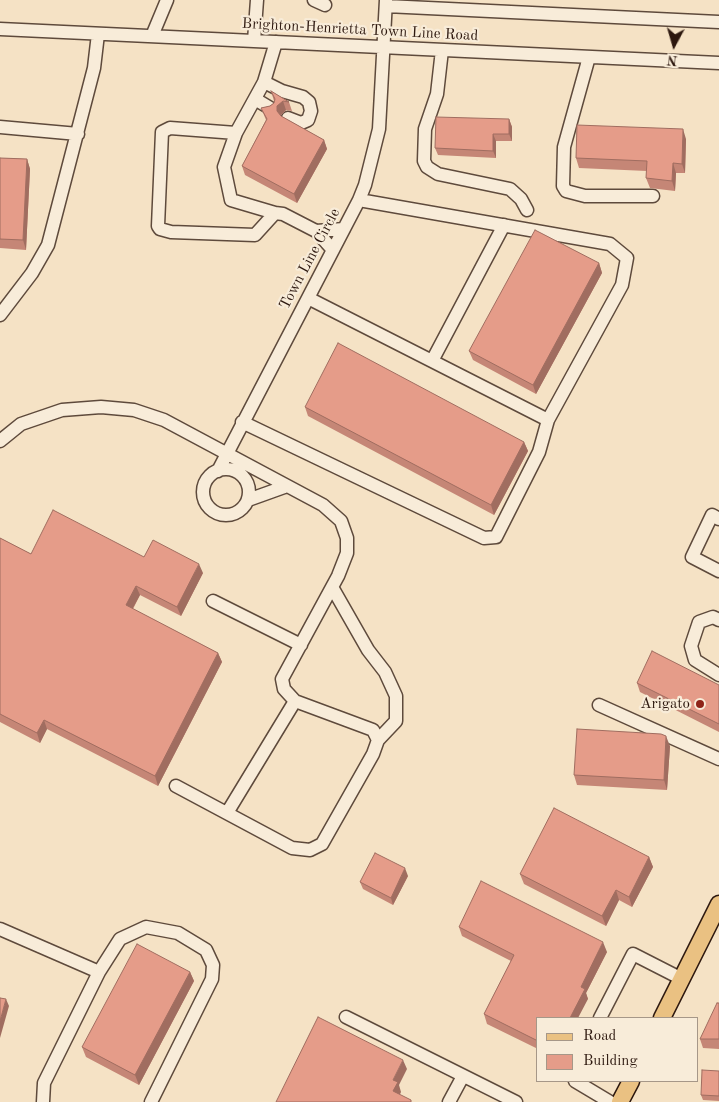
<!DOCTYPE html>
<style>
body{margin:0}
#map{position:relative;width:719px;height:1102px;overflow:hidden;background:#f5e2c5;font-family:"Old Standard TT",serif}
canvas{display:block}
.legend{position:absolute;left:536px;top:1017px;width:162px;height:65px;box-sizing:border-box;background:#f8ecd9;border:1px solid #a69788;margin:0;padding:6px 9px;list-style:none;font-size:15px;color:#2c170e}
.legend li{display:flex;align-items:center;gap:10px;height:25px}
.legend b{width:25px;border:1px solid #a69788}
.north{position:absolute;left:649px;top:20px;width:50px;height:50px;-webkit-text-stroke:4px #f8ecd9;paint-order:stroke;rotate:186deg;font-size:14px;font-weight:700;line-height:20px;text-align:center;color:#2c170e}
.north::after{content:'';display:block;margin:auto;width:18px;height:22px;background:#2c170e;clip-path:polygon(50% 0,100% 100%,50% 72%,0 100%)}
</style>
<div id="map">
<canvas width="719" height="1102"></canvas>
<ul class="legend">
<li><b style="height:6px;background:#eac182"></b>Road</li>
<li><b style="height:14px;background:#e59c89"></b>Building</li>
</ul>
<div class="north">N</div>
</div>
<script>
const g = document.querySelector('canvas').getContext('2d');
g.lineJoin = 'round';
function shape(rows) {
  const path = new Path2D();
  for (const r of rows) {
    if (r.length === 3) {
      path.moveTo(r[0] + r[2], r[1]);
      path.arc(r[0], r[1], r[2], 0, 2 * Math.PI);
      continue;
    }
    path.moveTo(r[0], r[1]);
    for (let i = 2; i < r.length; i += 2) path.lineTo(r[i], r[i + 1]);
  }
  return path;
}
function strokePath(path, color, width, dash) {
  g.strokeStyle = color;
  g.lineWidth = width;
  g.lineCap = dash ? 'butt' : 'round';
  g.setLineDash(dash || []);
  g.stroke(path);
}
function fillPath(path, color) {
  g.fillStyle = color;
  g.fill(path, 'evenodd');
}
function write(font, color, halo, rows, align = 'center') {
  g.font = font + ' "Old Standard TT",serif';
  g.lineWidth = 4.5;
  g.setLineDash([]);
  g.textBaseline = 'middle';
  g.strokeStyle = halo;
  g.fillStyle = color;
  for (const [text, x, y, turn = 0] of rows) {
    g.save();
    g.translate(x, y);
    g.rotate((+turn || 0) * Math.PI / 180);
    g.textAlign = isNaN(turn) ? turn : align;
    if (halo) g.strokeText(text, 0, 0);
    g.fillText(text, 0, 0);
    g.restore();
  }
}
const minor = shape([
 [314,0,325,5],
 [386,6,719,22],
 [0,29,719,63],
 [152,36,167,0],
 [254,41,257,0],
 [276,42,264,82,236,133,170,128,162,132,158,226,160,229,171,232,255,235,275,213,283,214,316,231,333,250],
 [442,50,437,94,425,129,424,161,427,167,438,174,510,189,521,199,527,210],
 [589,57,564,147,563,186,566,191,585,196,653,196],
 [264,82,282,91,303,97,309,102,311,111,308,120,301,123,288,118],
 [255,99,270,108],
 [0,127,78,134],
 [236,133,224,167,231,200,275,213],
 [316,231,344,229],
 [308,298,548,420],
 [0,315,32,273,48,245,94,68,98,34],
 [432,361,504,225],
 [242,422,484,538,496,537,539,452,548,420,622,285,627,258,610,244,359,200],
 [0,441,21,424,62,410,101,407,134,410,164,420,323,505,341,521,347,538,347,553,338,576,282,679,284,689,295,701,373,730,378,740,373,754,322,844,310,850,292,848,176,786],
 [226,492,23],
 [218,471,359,200,365,185,379,129,386,0],
 [248,500,287,486],
 [719,519,712,515,692,557,719,571],
 [332,587,368,650,385,672,396,696,396,721,378,740],
 [213,601,301,645],
 [719,620,713,617,699,622,691,646,695,660,719,675],
 [599,705,719,759],
 [227,813,295,701],
 [0,929,99,972],
 [346,1017,516,1102],
 [600,1018,633,954,682,979],
 [575,1081,610,1102],
 [43,1102,44,1083,99,972,120,939,146,927,178,933,206,950,213,965,212,979,151,1102],
 [449,1102,463,1076]
]);
const major = shape([
 [662,1018,719,904],
 [620,1102,631,1081]
]);
const wall = shape([
 [271,91,289,102,292,111,286,110,281,115,281,116,324,140,327,149,297,203,245,175,242,166,266,120,261,108,270,106,274,103,274,101],
 [509,119,512,127,512,141,496,141,496,158,438,155,435,148],
 [686,139,685,173,676,173,675,191,650,188,646,178,647,171,579,168,576,158],
 [0,158,27,159,30,169,26,250,0,248],
 [599,263,602,273,536,394,473,360,469,351],
 [305,407,524,442,528,451,494,515,308,416],
 [0,538,31,554,203,573,181,616,140,595,133,609,218,653,222,662,158,786,47,729,40,743,0,722],
 [637,683,719,685,719,732,640,692],
 [670,746,667,790,577,785,574,775],
 [649,857,653,867,632,907,619,900,606,926,524,884,520,874],
 [408,876,393,905,363,889,360,882],
 [459,927,607,952,586,993,588,999,538,1018,538,1049,487,1024,484,1014,511,961,462,936],
 [190,972,194,981,139,1085,86,1057,82,1047],
 [719,1003,719,1049,703,1048,700,1039],
 [719,1071,719,1101,703,1100,701,1095]
]);
const shadedWall = shape([
 [283,101,286,110,281,115,280,120,277,111,277,106],
 [509,119,512,127,512,141,509,134],
 [683,129,686,139,685,173,682,164],
 [493,134,496,141,496,158,493,151],
 [324,140,327,149,297,203,294,194],
 [27,159,30,169,26,250,23,240],
 [673,163,676,173,675,191,672,181],
 [599,263,602,273,536,394,533,385],
 [524,442,528,451,494,515,491,505],
 [199,564,203,573,181,616,177,607],
 [136,586,140,595,129,615,126,605],
 [218,653,222,662,158,786,155,776],
 [44,720,47,729,40,743,37,733],
 [666,736,670,746,667,790,664,780],
 [649,857,653,867,632,907,629,897],
 [405,868,408,876,393,905,391,898],
 [616,890,619,900,606,926,602,916],
 [603,942,607,952,586,993,588,999,578,1018,570,1018,581,987],
 [190,972,194,981,139,1085,135,1075],
 [6,999,9,1006,0,1038,0,1021],
 [403,1060,407,1069,399,1085,401,1092,397,1101,393,1091,393,1080]
]);
const building = shape([
 [271,91,289,102,283,101,277,106,277,111,281,116,324,140,294,194,242,166,267,119,261,108,270,106,274,103,275,99,271,91],
 [436,117,509,119,509,134,493,134,493,151,435,148,436,117],
 [577,125,683,129,682,164,673,163,672,181,646,178,647,161,576,158,577,125],
 [0,158,27,159,23,240,0,239,0,158],
 [535,230,599,263,533,385,469,351,535,230],
 [338,343,524,442,491,505,305,407,338,343],
 [53,510,144,557,153,540,199,564,177,607,136,586,126,605,218,653,155,776,44,720,37,733,0,714,0,538,31,554,53,510],
 [652,651,719,685,719,724,637,683,652,651],
 [577,729,661,734,666,736,664,780,574,775,577,729],
 [554,808,649,857,629,897,616,890,602,916,520,874,554,808],
 [375,853,405,868,391,898,360,882,375,853],
 [481,881,603,942,581,987,585,989,570,1018,538,1018,538,1041,484,1014,514,955,459,927,481,881],
 [137,944,190,972,135,1075,82,1047,137,944],
 [0,998,6,999,0,1021,0,998],
 [717,1003,719,1003,719,1039,700,1039,717,1003],
 [318,1017,403,1060,393,1080,398,1082,393,1091,411,1100,411,1102,276,1102,318,1017],
 [702,1070,719,1071,719,1096,701,1095,702,1070]
]);
const markers = [
 [700,704,5,"#8f2418"]
];
const streetNames = [
 ["Brighton-Henrietta Town Line Road",360,30,3],
 ["Town Line Circle",310,259,-62]
];
const poiNames = [
 ["Arigato",690,704]
];
strokePath(minor, '#5e4a3c', 15);
strokePath(major, '#2c170e', 19);
strokePath(minor, '#f8ecd9', 12);
strokePath(major, '#eac182', 16);
fillPath(wall, '#c58676');
fillPath(shadedWall, '#a06d60');
fillPath(building, '#e59c89');
strokePath(building, '#a06d60', 1);
for (const [x, y, r, color] of markers) {
  const dot = new Path2D();
  dot.arc(x, y, r, 0, 2 * Math.PI);
  g.fillStyle = color;
  g.fill(dot);
  strokePath(dot, '#f8ecd9', 2);
}
write('15px', '#2c170e', '#f8ecd9', streetNames);
write('15px', '#2c170e', '#f8ecd9', poiNames, 'right');
</script>
